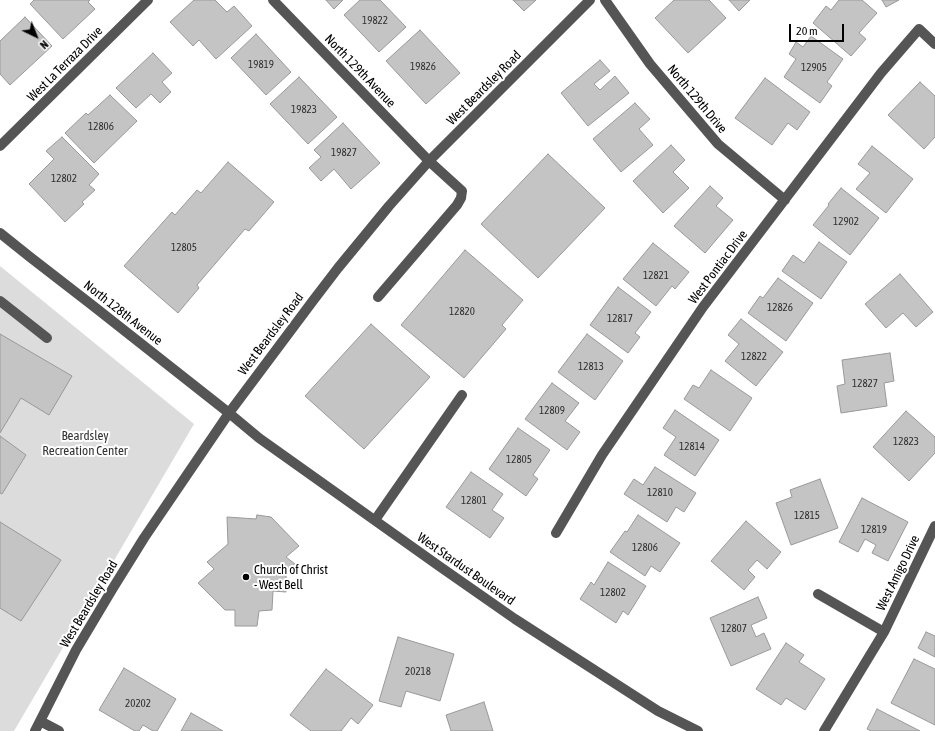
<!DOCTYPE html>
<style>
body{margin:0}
#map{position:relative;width:935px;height:731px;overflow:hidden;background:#fff;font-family:"Asap Condensed",sans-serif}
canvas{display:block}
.north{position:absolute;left:16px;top:16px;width:40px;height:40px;-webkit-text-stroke:3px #fff;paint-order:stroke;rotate:137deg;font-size:11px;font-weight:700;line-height:16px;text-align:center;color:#000}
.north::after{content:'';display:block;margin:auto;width:14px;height:18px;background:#000;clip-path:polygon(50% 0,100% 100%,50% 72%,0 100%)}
.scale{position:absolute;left:789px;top:24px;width:55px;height:18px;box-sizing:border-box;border:2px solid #000;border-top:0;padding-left:5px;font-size:12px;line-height:14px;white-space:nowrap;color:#000;-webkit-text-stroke:3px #fff;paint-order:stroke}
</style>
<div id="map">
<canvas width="935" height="731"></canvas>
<div class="north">N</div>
<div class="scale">20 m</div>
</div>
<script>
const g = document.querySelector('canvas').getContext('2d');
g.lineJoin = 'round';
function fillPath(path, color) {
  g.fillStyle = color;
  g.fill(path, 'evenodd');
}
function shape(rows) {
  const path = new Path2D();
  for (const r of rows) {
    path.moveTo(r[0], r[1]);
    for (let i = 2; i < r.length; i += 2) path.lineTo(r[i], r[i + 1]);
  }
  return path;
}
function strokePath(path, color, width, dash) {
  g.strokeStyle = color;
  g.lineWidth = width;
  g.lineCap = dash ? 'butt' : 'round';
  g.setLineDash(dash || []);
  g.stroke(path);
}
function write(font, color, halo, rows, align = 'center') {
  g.font = font + ' "Asap Condensed",sans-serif';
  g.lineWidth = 4;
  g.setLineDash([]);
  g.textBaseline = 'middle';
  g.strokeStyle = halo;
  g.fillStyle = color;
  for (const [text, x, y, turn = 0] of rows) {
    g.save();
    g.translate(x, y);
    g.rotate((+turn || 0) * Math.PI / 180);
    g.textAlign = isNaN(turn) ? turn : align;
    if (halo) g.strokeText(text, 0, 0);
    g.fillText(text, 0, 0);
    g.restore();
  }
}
const green = shape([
 [0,266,194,424,14,731,0,731]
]);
const building = shape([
 [34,0,90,0,88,2,95,9,63,39,30,4,34,0],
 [194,0,215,0,227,12,234,6,252,26,216,59,199,40,193,46,170,22,194,0],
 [326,0,343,0,334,9,326,0],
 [360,0,380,0,406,27,379,52,344,15,360,0],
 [513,0,536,0,524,11,513,0],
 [674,0,709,0,726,18,688,53,655,18,674,0],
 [729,0,750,0,739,11,729,0],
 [839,0,862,0,877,13,859,33,866,39,851,56,813,23,826,6,831,10,839,0],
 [882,0,899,0,886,7,882,0],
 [25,17,52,46,10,85,0,74,0,41,25,17],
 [420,30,460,73,426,104,386,61,420,30],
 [256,34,291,72,266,95,231,58,256,34],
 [811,36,843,59,827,82,832,86,820,103,784,77,796,59,789,54,796,42,803,47,811,36],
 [153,53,172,73,162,82,171,92,160,103,151,94,136,108,116,88,153,53],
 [600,60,610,71,594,84,600,90,615,76,629,93,588,126,561,93,600,60],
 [299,77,337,117,308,144,270,104,299,77],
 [765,78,810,112,797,130,788,123,772,145,735,118,765,78],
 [920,82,935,96,935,137,924,149,888,115,920,82],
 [110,95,137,121,94,163,65,133,86,113,88,115,110,95],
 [635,103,650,119,639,129,653,145,621,172,593,139,635,103],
 [343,123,380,163,351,189,334,169,321,181,309,168,321,157,314,150,343,123],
 [62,137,99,174,89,185,95,190,82,202,84,204,65,222,29,184,54,159,46,151,62,137],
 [671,145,685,160,673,172,689,188,663,213,633,181,671,145],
 [872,146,913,179,886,213,856,189,870,173,858,164,872,146],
 [548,154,605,208,538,278,481,224,548,154],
 [228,162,274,202,249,231,245,229,197,285,199,288,178,313,124,266,172,212,175,215,197,190,201,193,228,162],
 [710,186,723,198,716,206,733,220,705,253,674,226,710,186],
 [841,188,879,218,850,255,813,225,829,205,828,204,841,188],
 [819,242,847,262,821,299,782,271,793,255,804,263,819,242],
 [653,243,689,272,675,289,672,286,656,306,623,279,653,243],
 [465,250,523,300,502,325,506,329,464,378,401,325,465,250],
 [900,274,933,312,916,327,903,313,886,328,865,304,900,274],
 [778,278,813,303,786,341,748,313,760,296,763,298,778,278],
 [618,287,651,312,635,333,640,337,628,353,590,325,618,287],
 [741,319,783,352,756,386,725,361,739,344,728,335,741,319],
 [371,324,430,377,364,449,305,396,371,324],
 [0,334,72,376,49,415,21,398,0,433,0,334],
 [587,334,623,361,595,400,558,372,587,334],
 [890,353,894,381,884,383,887,406,841,413,837,386,845,384,842,360,890,353],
 [711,370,752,398,730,431,684,399,693,385,699,388,711,370],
 [552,383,579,403,565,421,580,432,567,450,525,419,552,383],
 [675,410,719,440,695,476,664,455,676,437,663,428,675,410],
 [906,411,935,437,935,453,909,481,873,447,906,411],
 [518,428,550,450,533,475,538,479,526,496,489,469,518,428],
 [0,436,26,455,2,494,0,493,0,436],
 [655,467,696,493,684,512,676,507,667,522,624,494,634,479,643,485,655,467],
 [471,472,503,494,492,510,504,518,490,538,446,507,471,472],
 [820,479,838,528,791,545,776,503,792,497,790,490,820,479],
 [862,498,908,522,888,561,872,553,876,545,865,539,858,552,839,542,862,498],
 [257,515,271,517,299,546,286,557,295,564,286,570,286,592,273,591,272,610,259,611,257,626,235,626,235,610,225,610,198,583,214,569,207,562,228,544,227,517,256,519,257,515],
 [638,515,680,543,660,572,651,566,645,576,610,552,625,531,627,532,638,515],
 [746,521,781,552,767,569,757,560,748,570,755,577,744,590,711,561,746,521],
 [0,522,61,560,21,621,0,608,0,522],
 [608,562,646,586,628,615,623,611,616,623,580,599,591,582,594,585,608,562],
 [758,597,767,618,751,625,756,637,764,633,771,649,731,666,710,618,758,597],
 [926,632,935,636,935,657,918,648,926,632],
 [398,637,454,654,440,701,406,691,401,707,379,701,398,637],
 [786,643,804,655,799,662,825,679,805,710,786,698,781,705,756,689,786,643],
 [914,659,935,669,935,725,891,703,914,659],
 [124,668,176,699,157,731,153,731,143,725,139,731,135,731,99,710,124,668],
 [326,669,373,705,358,724,351,718,341,731,311,731,290,715,326,669],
 [484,702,493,731,451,731,446,715,484,702],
 [877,709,920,731,871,731,867,729,877,709],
 [191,713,223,731,181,731,191,713]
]);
const minor = shape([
 [273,0,429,161,462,191,461,198,457,205,378,297],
 [605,0,650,64,718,144,785,200],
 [0,146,148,0],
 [0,233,30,257,92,305,229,413,259,438,439,566,515,619,658,711,698,731],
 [0,301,47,338],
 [375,520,462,395],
 [556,533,602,455,703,307,881,73,919,29,935,44],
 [818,594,884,632],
 [40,721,59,731],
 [35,731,76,650,113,588,144,538,229,413,312,302,338,268,389,206,429,161,590,0],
 [824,731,884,632,935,526]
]);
const markers = [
 [246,577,4,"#000"]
];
const numberNames = [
 ["19822",375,21],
 ["19819",261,65],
 ["19826",423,67],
 ["12905",814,68],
 ["19823",304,110],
 ["12806",101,127],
 ["19827",344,153],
 ["12802",64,179],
 ["12902",846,222],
 ["12805",184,248],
 ["12821",656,276],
 ["12826",780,308],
 ["12820",462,312],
 ["12817",620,319],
 ["12822",754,357],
 ["12813",591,367],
 ["12827",865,384],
 ["12809",552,411],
 ["12823",906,442],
 ["12814",692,447],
 ["12805",519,460],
 ["12810",660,493],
 ["12801",474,501],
 ["12815",807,516],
 ["12819",874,530],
 ["12806",645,548],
 ["12802",613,593],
 ["12807",734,629],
 ["20218",418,672],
 ["20202",138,704]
];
const streetNames = [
 ["West La Terraza Drive",65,64,-45],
 ["North 129th Avenue",360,71,46],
 ["West Beardsley Road",484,88,-45],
 ["North 129th Drive",697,99,50],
 ["West Pontiac Drive",718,267,-53],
 ["North 128th Avenue",123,313,38],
 ["West Beardsley Road",271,334,-53],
 ["West Stardust Boulevard",466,569,35],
 ["West Amigo Drive",898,573,-64],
 ["West Beardsley Road",89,604,-59]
];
const parkNames = [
 ["Beardsley",85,436],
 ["Recreation Center",85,451]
];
const poiNames = [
 ["Church of Christ",254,570],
 ["- West Bell",254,585]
];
fillPath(green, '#dcdcdc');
fillPath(building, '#c4c4c4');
strokePath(building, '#999', 1);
strokePath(minor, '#555', 10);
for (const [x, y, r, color] of markers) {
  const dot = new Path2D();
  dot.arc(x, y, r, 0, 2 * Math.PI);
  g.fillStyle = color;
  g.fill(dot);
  strokePath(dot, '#fff', 1.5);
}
write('11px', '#313131', null, numberNames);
write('13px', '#000', '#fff', streetNames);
write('13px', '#333', '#fff', parkNames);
write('13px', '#000', '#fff', poiNames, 'left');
</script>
